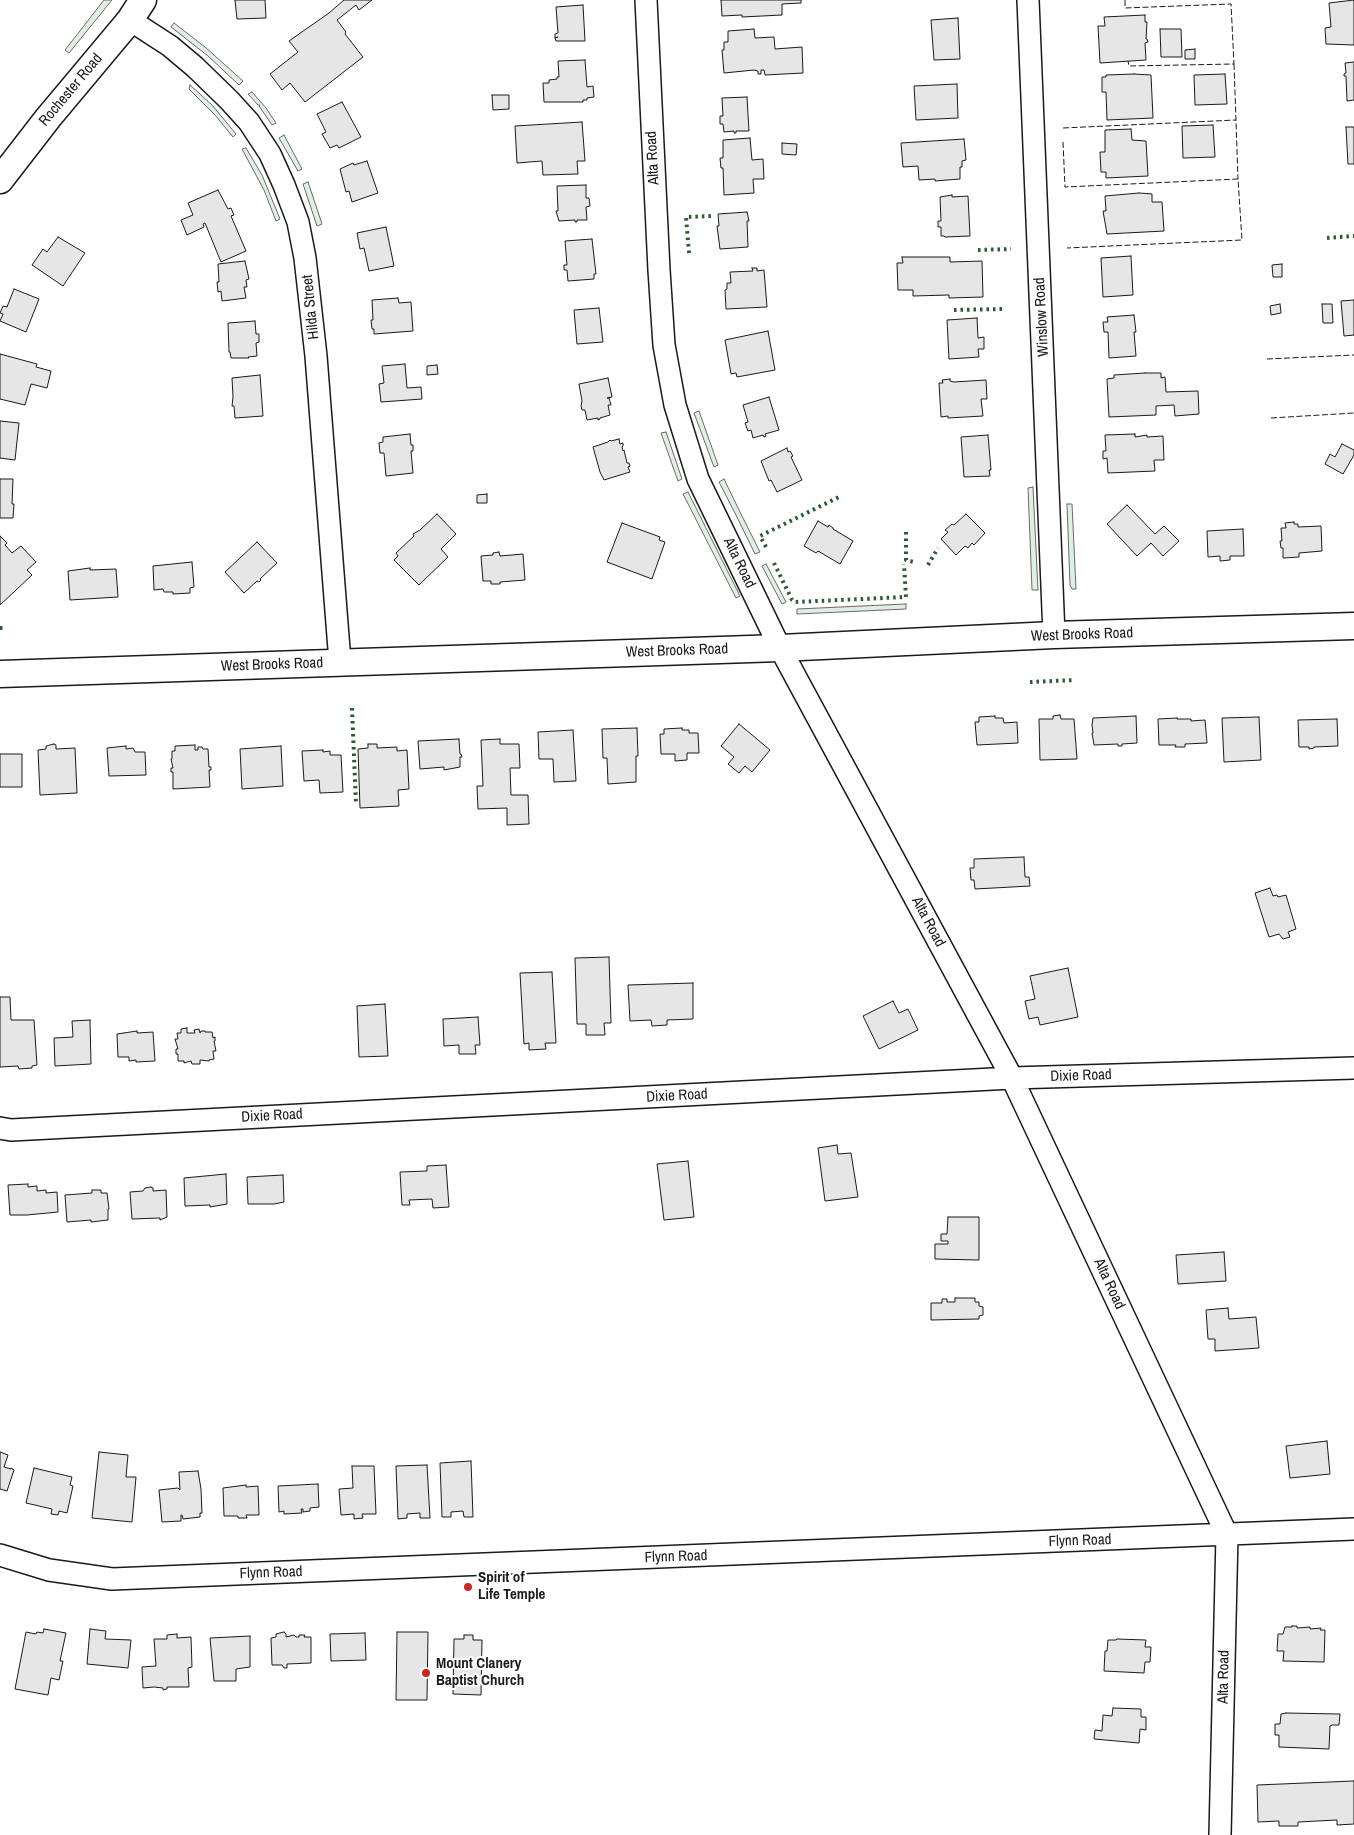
<!DOCTYPE html>
<style>
body{margin:0}
canvas{display:block;background:#fff}
</style>
<canvas width="1354" height="1835"></canvas>
<script>
const g = document.querySelector('canvas').getContext('2d');
g.lineJoin = 'round';
function fillPath(path, color) {
  g.fillStyle = color;
  g.fill(path, 'evenodd');
}
function shape(rows) {
  const path = new Path2D();
  for (const r of rows) {
    path.moveTo(r[0], r[1]);
    for (let i = 2; i < r.length; i += 2) path.lineTo(r[i], r[i + 1]);
  }
  return path;
}
function strokePath(path, color, width, dash) {
  g.strokeStyle = color;
  g.lineWidth = width;
  g.lineCap = dash ? 'butt' : 'round';
  g.setLineDash(dash || []);
  g.stroke(path);
}
function write(font, color, halo, rows, align = 'center') {
  g.font = font + ' "Archivo Narrow",sans-serif';
  g.lineWidth = 4;
  g.setLineDash([]);
  g.textBaseline = 'middle';
  g.strokeStyle = halo;
  g.fillStyle = color;
  for (const [text, x, y, turn = 0] of rows) {
    g.save();
    g.translate(x, y);
    g.rotate((+turn || 0) * Math.PI / 180);
    g.textAlign = isNaN(turn) ? turn : align;
    if (halo) g.strokeText(text, 0, 0);
    g.fillText(text, 0, 0);
    g.restore();
  }
}
const green = shape([
 [104,0,112,0,69,53,65,50,104,0],
 [174,23,205,47,243,81,239,85,208,56,171,27,174,23],
 [190,85,212,105,236,134,233,137,215,115,189,89,190,85],
 [252,92,266,108,276,123,272,125,259,106,260,105,258,105,248,94,252,92],
 [284,135,302,169,298,171,279,138,284,135],
 [246,148,262,175,280,219,276,221,264,190,242,149,246,148],
 [308,182,322,224,317,226,303,184,308,182],
 [699,411,718,465,714,467,694,413,699,411],
 [666,432,682,479,678,481,661,433,666,432],
 [724,479,739,510,760,552,755,554,736,515,719,482,724,479],
 [1033,487,1038,590,1032,590,1028,488,1033,487],
 [688,492,740,596,736,598,683,494,688,492],
 [1067,504,1072,504,1076,589,1072,589,1070,585,1067,504],
 [766,564,786,602,782,604,762,566,766,564],
 [906,604,906,609,797,614,797,609,906,604]
]);
const building = shape([
 [235,0,265,0,266,18,237,19,235,0],
 [344,0,372,0,359,10,356,5,337,20,346,32,345,34,363,57,305,102,290,83,282,90,270,74,298,52,289,41,329,13,344,0],
 [721,0,801,0,801,3,782,4,782,15,742,17,742,15,722,16,721,0],
 [1354,0,1354,45,1326,44,1325,28,1331,27,1329,3,1354,0],
 [583,5,585,41,556,41,555,38,558,37,555,38,555,34,558,33,556,7,583,5],
 [1145,15,1145,22,1147,22,1146,39,1147,39,1148,42,1145,43,1146,60,1100,63,1098,26,1105,26,1104,17,1145,15],
 [958,18,960,59,934,60,931,20,958,18],
 [754,29,755,38,774,37,775,49,802,47,803,73,765,75,764,70,761,70,761,74,758,74,758,71,754,70,724,73,722,50,724,50,724,42,728,42,728,31,754,29],
 [1160,29,1181,29,1182,57,1161,57,1160,29],
 [1195,49,1195,59,1185,59,1185,50,1195,49],
 [585,60,587,87,593,86,594,97,587,98,587,100,583,100,583,102,544,102,543,83,549,83,549,80,557,79,557,77,559,77,558,61,585,60],
 [1354,62,1354,100,1347,101,1346,76,1344,76,1344,74,1346,73,1345,63,1354,62],
 [1134,74,1151,75,1153,118,1107,120,1106,92,1102,92,1102,77,1106,77,1106,75,1134,74],
 [1225,74,1227,104,1195,105,1194,75,1225,74],
 [957,84,958,118,916,120,914,86,957,84],
 [492,95,509,95,509,109,493,110,492,95],
 [747,97,749,131,736,131,736,133,734,133,734,131,724,132,723,124,720,124,720,116,723,116,722,98,747,97],
 [342,102,361,137,339,148,337,145,330,148,322,134,326,132,317,114,342,102],
 [582,122,585,161,577,161,578,174,543,175,542,161,517,163,515,126,582,122],
 [1213,125,1215,157,1183,158,1182,126,1213,125],
 [1346,127,1354,127,1354,164,1348,164,1346,127],
 [1131,129,1132,140,1146,141,1148,176,1106,178,1106,172,1101,172,1100,152,1105,152,1105,130,1131,129],
 [750,138,752,160,763,159,764,179,753,179,754,193,724,195,723,168,721,168,720,158,723,158,723,140,750,138],
 [964,139,966,160,962,161,962,167,960,167,960,179,935,181,935,179,919,180,918,166,903,167,901,143,964,139],
 [782,143,797,144,796,155,782,154,782,143],
 [367,161,378,193,352,202,349,191,346,192,340,169,353,163,354,165,367,161],
 [586,185,586,198,589,198,590,206,586,207,587,220,577,220,577,222,575,222,575,220,559,221,556,211,558,211,557,186,586,185],
 [218,190,228,209,231,208,234,215,231,216,246,251,221,262,205,223,203,224,204,227,187,235,181,220,193,215,188,203,218,190],
 [1139,193,1152,194,1152,202,1162,202,1164,231,1107,234,1103,211,1106,211,1105,196,1139,193],
 [952,195,952,197,968,196,970,236,945,237,944,236,941,236,941,227,938,227,938,221,941,221,940,197,952,195],
 [747,212,749,221,747,221,748,247,720,249,717,226,719,226,718,214,747,212],
 [386,227,394,266,369,271,364,248,360,249,357,233,386,227],
 [58,237,85,253,63,286,32,265,43,249,47,252,58,237],
 [592,239,596,274,594,274,594,279,568,281,567,270,564,270,564,265,567,265,565,241,592,239],
 [1131,256,1133,295,1103,297,1101,258,1131,256],
 [902,257,950,257,950,262,982,261,983,297,949,298,949,295,913,296,913,290,898,290,897,263,903,263,902,257],
 [245,261,249,279,246,280,247,287,244,287,246,298,222,301,221,291,218,292,217,282,219,282,218,264,245,261],
 [1282,264,1282,277,1273,277,1272,265,1282,264],
 [752,268,757,268,757,271,764,270,767,307,726,309,725,290,727,289,727,283,731,283,730,272,753,271,752,268],
 [14,289,39,299,26,332,0,321,3,314,0,313,3,306,7,307,14,289],
 [398,298,399,303,411,302,413,331,374,334,374,329,372,329,371,320,373,320,372,300,398,298],
 [1354,300,1354,335,1344,336,1341,301,1354,300],
 [1280,304,1281,313,1271,315,1270,306,1280,304],
 [1322,304,1332,304,1333,323,1323,323,1322,304],
 [599,308,603,342,577,344,574,310,599,308],
 [1134,315,1136,332,1134,332,1136,356,1109,358,1108,332,1104,332,1103,322,1108,322,1107,317,1134,315],
 [977,318,978,338,984,337,984,349,978,349,979,357,949,359,947,320,977,318],
 [255,321,256,334,259,334,259,342,256,343,257,356,248,357,249,358,231,358,230,352,229,352,228,323,255,321],
 [768,331,775,370,737,377,736,373,731,374,725,340,768,331],
 [0,354,37,364,36,367,51,371,47,388,31,384,25,405,0,399,0,354],
 [405,364,407,388,421,387,422,399,381,402,379,384,384,383,382,366,405,364],
 [437,365,438,374,427,375,427,366,437,365],
 [1145,373,1161,373,1161,378,1165,377,1166,392,1198,391,1199,414,1175,416,1174,405,1156,406,1156,415,1109,417,1107,379,1114,378,1114,375,1145,373],
 [260,375,263,416,235,418,234,406,232,406,233,397,232,378,260,375],
 [608,378,612,397,607,398,609,398,611,405,608,405,610,415,600,418,600,419,598,420,598,418,587,420,585,410,582,410,581,406,582,401,579,384,608,378],
 [950,379,950,381,954,382,986,380,987,399,981,399,983,416,948,418,948,416,941,417,939,383,943,383,942,380,950,379],
 [769,397,779,430,765,434,766,436,764,437,763,435,753,438,751,430,748,431,745,423,748,422,743,405,769,397],
 [0,421,19,423,15,460,0,458,0,421],
 [410,434,411,445,413,445,413,451,411,451,413,473,386,476,384,453,380,453,379,443,383,442,383,437,410,434],
 [1135,434,1135,437,1147,435,1147,437,1163,436,1164,460,1154,460,1155,471,1108,473,1107,458,1103,459,1103,451,1106,451,1105,435,1135,434],
 [988,435,991,470,989,470,990,476,964,477,961,437,988,435],
 [619,439,620,444,623,443,623,446,622,447,623,451,624,450,627,463,629,463,630,466,628,467,630,472,604,480,600,472,593,447,608,442,610,440,611,441,619,439],
 [1342,444,1354,450,1354,455,1343,474,1325,464,1330,454,1335,457,1342,444],
 [787,448,788,452,790,451,793,456,791,457,802,480,777,492,771,480,769,481,761,461,787,448],
 [0,479,13,479,12,504,14,504,13,518,0,518,0,479],
 [487,494,487,503,477,503,477,495,487,494],
 [1127,505,1155,534,1164,526,1179,541,1163,556,1151,543,1137,556,1107,524,1127,505],
 [437,514,456,534,441,549,448,557,419,585,394,560,398,556,396,553,414,536,413,534,420,530,437,514],
 [966,514,985,533,974,545,972,543,968,548,965,546,956,555,941,539,948,532,945,530,952,524,954,525,966,514],
 [818,521,828,527,829,525,833,528,833,529,853,541,840,564,818,551,816,553,804,546,818,521],
 [1294,522,1294,524,1298,524,1298,527,1321,526,1322,551,1299,553,1299,557,1283,558,1283,548,1281,548,1280,541,1282,541,1281,528,1286,528,1285,523,1294,522],
 [622,523,660,537,659,540,665,542,652,579,607,562,622,523],
 [1243,529,1244,556,1230,556,1230,560,1220,561,1220,556,1208,557,1207,531,1243,529],
 [0,536,7,543,5,545,12,553,21,546,36,562,27,570,32,575,0,605,0,536],
 [257,542,277,563,260,579,261,580,259,582,257,581,244,593,225,572,257,542],
 [499,552,500,556,523,554,525,580,500,582,500,584,491,584,491,581,483,581,481,556,493,555,493,553,499,552],
 [192,562,194,587,190,588,190,593,173,594,173,592,164,592,163,589,154,590,153,566,192,562],
 [90,568,90,570,116,569,118,597,70,600,68,571,90,568],
 [1060,715,1061,719,1074,719,1077,759,1040,760,1039,719,1053,719,1053,716,1060,715],
 [995,716,995,718,1003,718,1004,723,1017,722,1018,743,977,745,975,722,979,722,979,717,995,716],
 [1136,716,1137,743,1122,744,1122,746,1118,746,1118,744,1094,745,1092,733,1093,733,1092,725,1093,718,1136,716],
 [1259,717,1261,760,1224,762,1222,718,1259,717],
 [1177,718,1177,719,1191,719,1191,721,1205,720,1207,743,1185,744,1185,747,1175,747,1176,745,1159,745,1158,719,1177,718],
 [1337,719,1338,746,1314,747,1314,748,1309,749,1309,747,1299,747,1298,720,1337,719],
 [739,724,770,750,752,772,745,766,739,773,728,764,734,757,721,746,739,724],
 [637,728,638,756,636,756,636,782,608,784,607,758,603,758,602,729,637,728],
 [682,728,682,730,689,730,689,733,698,733,699,753,687,753,687,760,675,761,675,754,661,754,660,734,664,734,664,729,682,728],
 [573,730,576,781,554,782,553,759,539,759,538,732,573,730],
 [459,739,460,754,461,754,462,757,460,757,460,767,444,770,444,767,420,769,418,741,459,739],
 [500,739,500,744,519,744,520,768,510,768,511,795,528,795,529,824,507,825,507,808,478,809,477,786,483,786,481,740,500,739],
 [54,744,56,745,56,749,75,748,77,793,40,795,38,750,46,749,46,746,54,744],
 [368,744,377,744,377,748,397,747,397,751,407,750,409,789,398,790,399,806,360,808,358,749,368,748,368,744],
 [195,745,195,750,198,750,198,747,202,747,203,749,208,749,209,767,211,767,211,770,209,770,210,787,173,789,173,772,171,772,171,768,173,768,171,759,172,759,172,751,175,751,175,746,195,745],
 [126,746,126,749,133,748,135,752,145,752,146,775,109,776,107,748,126,746],
 [281,746,283,786,242,789,240,749,281,746],
 [323,750,323,752,330,751,330,755,341,755,343,792,320,793,319,780,304,781,302,751,323,750],
 [0,754,22,754,22,787,0,787,0,754],
 [1024,857,1025,877,1029,877,1030,886,975,889,974,880,971,880,970,868,974,868,974,859,1024,857],
 [1270,888,1273,896,1277,895,1278,897,1286,895,1296,929,1288,932,1290,937,1283,939,1279,934,1269,937,1255,893,1270,888],
 [609,957,611,1023,604,1023,605,1035,586,1035,586,1024,577,1024,575,958,609,957],
 [1068,968,1078,1017,1040,1025,1038,1017,1029,1019,1025,1001,1035,999,1030,976,1068,968],
 [552,972,556,1043,545,1043,546,1049,529,1050,529,1043,524,1044,520,973,552,972],
 [693,983,693,1019,667,1020,667,1025,652,1026,651,1020,630,1021,628,985,693,983],
 [0,997,10,997,11,1020,34,1020,37,1065,32,1066,32,1068,19,1069,18,1066,0,1067,0,997],
 [893,1001,899,1013,908,1009,918,1030,879,1049,863,1016,893,1001],
 [385,1004,388,1056,359,1057,357,1006,385,1004],
 [478,1017,480,1045,475,1045,476,1054,459,1054,459,1045,444,1046,443,1019,478,1017],
 [90,1020,91,1064,55,1066,54,1038,73,1037,72,1021,90,1020],
 [187,1028,187,1033,195,1033,194,1030,199,1029,200,1033,201,1031,205,1031,205,1032,212,1032,213,1038,215,1037,215,1041,214,1041,216,1051,213,1051,214,1059,209,1060,209,1061,200,1060,200,1064,192,1064,191,1061,184,1063,184,1061,178,1061,178,1054,176,1054,176,1049,178,1049,175,1039,178,1039,177,1033,181,1033,181,1029,187,1028],
 [137,1031,137,1033,153,1032,155,1061,136,1062,136,1060,129,1061,129,1057,118,1057,117,1034,137,1031],
 [837,1145,838,1154,851,1153,858,1197,825,1201,818,1148,837,1145],
 [688,1161,694,1217,664,1220,657,1164,688,1161],
 [446,1165,449,1207,433,1208,432,1199,409,1200,410,1205,402,1205,400,1172,427,1171,427,1166,446,1165],
 [226,1174,227,1204,210,1207,210,1205,185,1206,184,1178,226,1174],
 [283,1175,284,1202,274,1204,248,1204,247,1177,283,1175],
 [28,1184,28,1187,37,1186,37,1191,46,1190,46,1193,57,1192,58,1212,27,1215,10,1215,8,1185,28,1184],
 [151,1187,153,1188,153,1191,166,1190,167,1217,160,1220,160,1218,132,1219,130,1192,143,1191,145,1188,151,1187],
 [92,1190,101,1190,101,1193,107,1193,109,1209,108,1209,108,1220,91,1222,91,1220,67,1222,65,1195,92,1193,92,1190],
 [948,1217,979,1217,979,1260,935,1259,935,1244,948,1244,948,1241,941,1241,941,1234,947,1234,948,1217],
 [1224,1252,1226,1281,1178,1284,1176,1255,1224,1252],
 [955,1298,975,1298,975,1302,979,1302,979,1306,983,1307,983,1315,979,1316,979,1319,931,1320,931,1303,942,1303,942,1299,947,1299,947,1302,955,1302,955,1298],
 [1228,1308,1229,1319,1256,1317,1259,1348,1215,1351,1215,1339,1208,1339,1206,1310,1228,1308],
 [1327,1441,1330,1474,1290,1478,1286,1446,1327,1441],
 [0,1452,8,1455,4,1467,11,1469,11,1468,14,1470,7,1491,0,1489,0,1452],
 [99,1452,128,1455,126,1477,136,1477,132,1522,92,1518,99,1452],
 [471,1461,473,1517,464,1517,463,1511,451,1512,451,1517,442,1517,440,1463,471,1461],
 [427,1465,430,1518,420,1518,420,1513,407,1514,407,1518,398,1519,396,1466,427,1465],
 [352,1466,374,1466,376,1514,362,1514,363,1518,354,1519,354,1514,341,1515,339,1489,353,1488,352,1466],
 [34,1468,72,1477,70,1485,73,1486,67,1513,59,1511,58,1515,51,1514,52,1509,26,1503,34,1468],
 [198,1471,201,1489,202,1513,200,1513,200,1517,183,1519,182,1515,181,1515,181,1521,162,1522,159,1490,178,1488,180,1490,179,1472,198,1471],
 [318,1484,319,1507,310,1508,310,1511,303,1512,303,1509,301,1509,302,1513,284,1514,284,1511,279,1512,278,1486,318,1484],
 [246,1485,246,1487,258,1486,259,1515,246,1515,247,1518,238,1518,238,1516,224,1516,223,1488,246,1485],
 [1292,1626,1297,1626,1297,1628,1310,1627,1310,1629,1321,1628,1320,1630,1325,1630,1324,1662,1283,1661,1284,1651,1277,1651,1278,1634,1283,1634,1285,1627,1292,1627,1292,1626],
 [44,1629,66,1633,60,1661,63,1661,59,1680,51,1678,48,1695,15,1689,26,1632,36,1634,37,1632,43,1633,44,1629],
 [90,1629,106,1631,105,1639,131,1640,128,1668,87,1664,90,1629],
 [284,1632,286,1634,286,1637,294,1635,296,1637,299,1637,299,1635,305,1635,304,1637,311,1637,311,1663,287,1664,287,1668,284,1668,282,1665,272,1665,271,1638,276,1637,276,1634,284,1632],
 [397,1632,428,1632,427,1700,396,1700,397,1632],
 [365,1633,366,1660,331,1661,330,1634,365,1633],
 [177,1634,177,1638,191,1637,192,1667,188,1668,189,1687,167,1687,167,1689,163,1690,163,1688,154,1687,143,1688,142,1667,156,1666,154,1639,167,1639,167,1635,177,1634],
 [464,1635,473,1635,473,1640,482,1640,481,1695,453,1694,454,1639,464,1639,464,1635],
 [250,1636,250,1667,236,1669,236,1681,214,1681,210,1638,250,1636],
 [1117,1639,1146,1640,1145,1647,1151,1647,1150,1662,1145,1662,1144,1673,1104,1671,1105,1651,1107,1651,1108,1640,1116,1640,1117,1639],
 [1113,1708,1141,1709,1141,1717,1146,1717,1146,1730,1140,1729,1139,1743,1094,1739,1095,1730,1102,1731,1103,1715,1112,1716,1113,1708],
 [1286,1713,1340,1714,1339,1725,1332,1725,1330,1726,1329,1749,1279,1747,1279,1735,1275,1735,1275,1724,1280,1724,1281,1714,1286,1713],
 [1354,1781,1354,1824,1337,1825,1337,1820,1298,1822,1298,1826,1279,1826,1279,1821,1258,1822,1257,1785,1354,1781]
]);
const minor = shape([
 [646,0,659,270,664,345,675,405,698,479,780,648,1012,1078,1227,1535,1220,1835],
 [1028,0,1054,635],
 [130,20,170,46,195,67,229,100,249,122,270,154,284,185,298,222,305,258,316,356,340,662],
 [0,1128,11,1130,1012,1078,1354,1068],
 [0,1555,49,1570,112,1579,1354,1529]
]);
const tertiary = shape([
 [0,180,48,118,130,20,143,0],
 [0,674,780,648,1054,635,1354,626]
]);
const hedge = shape([
 [1327,238,1354,236],
 [978,250,1011,249],
 [689,253,686,217,714,216],
 [954,310,1005,309],
 [906,532,906,560,914,562],
 [766,547,760,536,839,497],
 [774,563,792,600,795,602,906,597,904,564],
 [928,565,938,548],
 [0,628,4,628],
 [1030,682,1075,680],
 [352,708,356,804]
]);
const fence = shape([
 [1125,0,1125,8,1231,4,1234,64,1129,66,1128,61],
 [1234,64,1238,179],
 [1063,128,1236,120],
 [1063,142,1065,187,1238,179,1242,240,1067,248],
 [1267,359,1354,355],
 [1271,418,1354,413]
]);
const markers = [
 [468,1587,5,"#c62828"],
 [426,1673,5,"#c62828"]
];
const streetNames = [
 ["Rochester Road",71,90,-50],
 ["Alta Road",653,158,-93],
 ["Hilda Street",311,307,-96],
 ["Winslow Road",1042,317,-93],
 ["Alta Road",739,563,64],
 ["West Brooks Road",1082,635,-2],
 ["West Brooks Road",677,651,-2],
 ["West Brooks Road",272,665,-2],
 ["Alta Road",928,922,62],
 ["Dixie Road",1081,1076,-2],
 ["Dixie Road",677,1096,-3],
 ["Dixie Road",272,1116,-3],
 ["Alta Road",1109,1284,65],
 ["Flynn Road",1080,1541,-2],
 ["Flynn Road",676,1557,-2],
 ["Flynn Road",271,1573,-2],
 ["Alta Road",1224,1677,-89]
];
const poiNames = [
 ["Spirit of",478,1578],
 ["Life Temple",478,1595],
 ["Mount Clanery",436,1664],
 ["Baptist Church",436,1681]
];
fillPath(green, '#e0efe3');
strokePath(green, '#6a6a6a', 1);
fillPath(building, '#e6e6e6');
strokePath(building, '#1a1a1a', 1);
strokePath(minor, '#1a1a1a', 24);
strokePath(tertiary, '#1a1a1a', 29);
strokePath(minor, '#fff', 21);
strokePath(tertiary, '#fff', 26);
strokePath(hedge, '#2b5a34', 4, [2.5, 4]);
strokePath(fence, '#1a1a1a', 1, [6, 2.5]);
for (const [x, y, r, color] of markers) {
  const dot = new Path2D();
  dot.arc(x, y, r, 0, 2 * Math.PI);
  g.fillStyle = color;
  g.fill(dot);
  strokePath(dot, '#fff', 2);
}
write('15px', '#1a1a1a', '#fff', streetNames);
write('bold 15px', '#1a1a1a', '#fff', poiNames, 'left');
</script>
